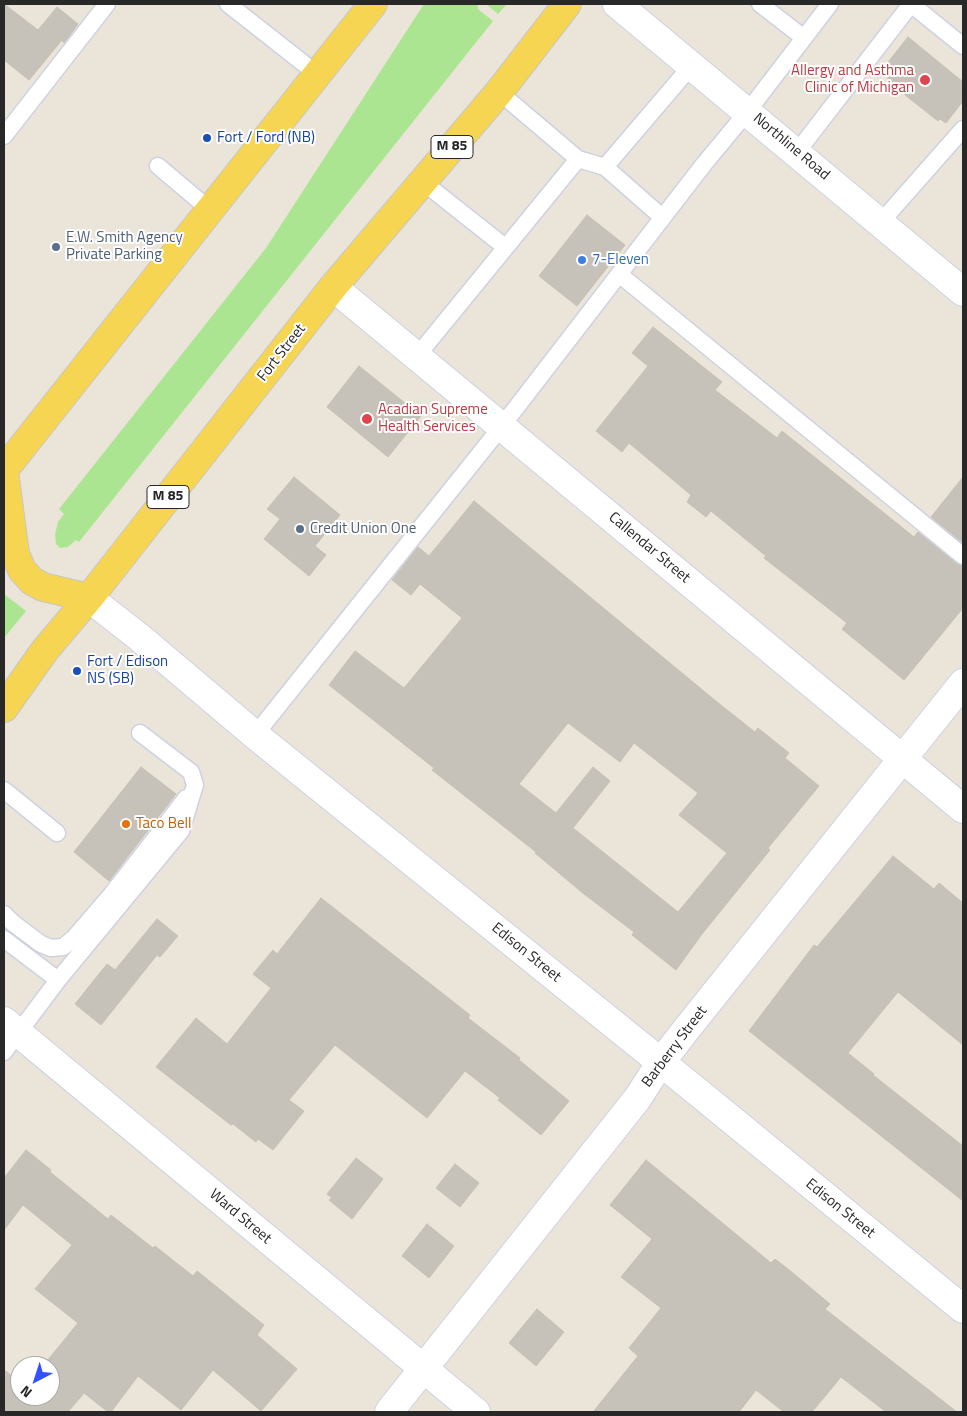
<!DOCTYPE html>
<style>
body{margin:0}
#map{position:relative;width:967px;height:1416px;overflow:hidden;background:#ebe4d9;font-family:"Titillium Web",sans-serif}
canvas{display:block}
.frame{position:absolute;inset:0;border:5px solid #282828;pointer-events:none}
.north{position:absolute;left:10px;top:1356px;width:50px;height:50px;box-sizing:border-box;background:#fff;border:1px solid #a9a9a9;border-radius:50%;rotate:220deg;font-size:14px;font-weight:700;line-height:20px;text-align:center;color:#282828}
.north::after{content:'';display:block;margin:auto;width:18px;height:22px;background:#3252ff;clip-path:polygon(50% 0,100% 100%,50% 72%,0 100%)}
</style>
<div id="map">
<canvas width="967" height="1416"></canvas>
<div class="frame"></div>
<div class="north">N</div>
</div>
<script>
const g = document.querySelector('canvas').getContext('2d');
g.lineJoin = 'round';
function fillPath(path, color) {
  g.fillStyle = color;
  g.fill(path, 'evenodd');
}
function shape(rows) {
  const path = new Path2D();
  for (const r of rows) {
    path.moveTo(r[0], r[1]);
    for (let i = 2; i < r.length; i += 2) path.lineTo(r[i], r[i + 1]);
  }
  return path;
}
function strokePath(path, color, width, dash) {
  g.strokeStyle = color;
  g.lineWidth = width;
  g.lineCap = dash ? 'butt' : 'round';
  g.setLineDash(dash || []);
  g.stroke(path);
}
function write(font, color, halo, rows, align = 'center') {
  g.font = font + ' "Titillium Web",sans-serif';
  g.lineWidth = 4;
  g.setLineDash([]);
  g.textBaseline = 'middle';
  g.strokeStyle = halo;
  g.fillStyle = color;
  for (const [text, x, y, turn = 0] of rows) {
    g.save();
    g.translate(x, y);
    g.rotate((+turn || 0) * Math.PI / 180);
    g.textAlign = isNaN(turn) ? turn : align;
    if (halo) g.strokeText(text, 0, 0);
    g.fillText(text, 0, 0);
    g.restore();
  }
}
const green = shape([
 [424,4,478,4,478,9,493,21,79,542,76,540,68,547,60,548,56,544,55,534,58,522,64,514,59,509,266,248],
 [486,4,507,4,498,14],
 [4,594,26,611,4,638]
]);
const building = shape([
 [4,4,38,30,57,7,78,24,64,43,62,40,29,80,4,60,4,4],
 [908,37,963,82,963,101,946,123,940,119,938,121,905,95,906,93,887,79,889,77,881,71,908,37],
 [587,215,625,245,577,306,539,276,587,215],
 [653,327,722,382,715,390,777,438,782,431,914,537,918,532,957,564,963,566,963,608,904,680,842,629,847,623,764,558,766,556,711,511,706,517,687,502,691,495,629,443,622,452,596,431,648,366,632,353,653,327],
 [359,366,421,416,388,457,327,407,359,366],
 [294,477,340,515,315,546,326,555,309,576,264,539,280,519,267,509,294,477],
 [963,477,963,543,931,517,963,477],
 [474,501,717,702,755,732,758,728,789,753,785,758,819,786,768,848,770,850,702,934,676,970,632,935,634,932,584,894,535,853,536,852,432,770,434,768,329,685,355,651,404,688,462,618,420,584,411,595,392,580,418,547,429,556,474,501],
 [568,723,620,762,634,743,698,793,679,815,727,853,678,912,573,828,610,781,593,767,556,813,519,784,568,723],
 [141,767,176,794,109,881,74,852,141,767],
 [893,856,934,889,939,883,963,903,963,1045,898,992,848,1053,874,1074,873,1075,963,1146,963,1201,749,1031,814,945,817,947,893,856],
 [321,898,470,1015,468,1018,520,1058,519,1060,569,1101,541,1135,498,1100,500,1098,465,1071,427,1118,335,1045,289,1100,304,1111,273,1150,258,1139,256,1142,233,1124,231,1125,156,1067,196,1018,227,1044,271,988,253,974,273,950,277,954,321,898],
 [157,919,178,936,160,957,157,955,101,1025,75,1004,107,964,115,970,157,919],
 [26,1150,51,1170,50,1172,108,1219,111,1215,153,1248,155,1246,193,1276,197,1271,264,1325,257,1335,297,1369,261,1411,213,1370,181,1410,138,1376,111,1412,108,1412,84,1393,68,1412,4,1412,4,1370,20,1382,20,1396,50,1396,50,1366,43,1366,78,1323,35,1289,72,1245,23,1205,4,1230,4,1178,26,1150],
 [356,1158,383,1179,352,1219,329,1200,332,1198,327,1194,356,1158],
 [646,1160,771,1263,775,1259,788,1269,830,1304,825,1309,957,1412,886,1412,841,1377,812,1412,784,1412,756,1390,739,1412,593,1412,638,1356,629,1348,661,1308,621,1277,652,1239,610,1205,646,1160],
 [455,1164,479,1183,460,1207,436,1188,455,1164],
 [427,1224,454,1246,429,1278,402,1256,427,1224],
 [537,1309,564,1332,536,1366,509,1343,537,1309]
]);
const lane = shape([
 [228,4,317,74],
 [760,4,804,38],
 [911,4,963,46],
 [4,136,107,4],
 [797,152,911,4],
 [578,159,605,167,692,65],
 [158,166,210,210],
 [605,167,662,217],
 [423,182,505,247],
 [881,222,963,129],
 [619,274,963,556],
 [417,356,578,159,499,92],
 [255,735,502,426,704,164,748,111,830,4],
 [4,790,57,833],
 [4,914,13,923,41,944,51,948,63,947,74,938,111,895,165,826,186,798],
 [4,939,58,980],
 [4,1052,58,980,181,831,195,785,191,772,140,733]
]);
const street = shape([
 [333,287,963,809],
 [89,598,139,637,255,735,694,1089,963,1309],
 [4,1021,476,1412],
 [389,1412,637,1099,661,1062,685,1031,963,683]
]);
const secondary = shape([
 [617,4,963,292]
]);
const primary = shape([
 [4,470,373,4],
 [4,471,15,554,22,570,32,581,43,587,89,598],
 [4,708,45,650,89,598,333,287,499,92,567,4]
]);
const markers = [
 [925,80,6,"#e0444e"],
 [207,138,5,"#1a4fb4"],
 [56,247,5,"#5c6f8a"],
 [582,260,5,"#3f7fe0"],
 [367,419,6,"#e0444e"],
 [300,529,5,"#5c6f8a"],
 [77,671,5,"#1a4fb4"],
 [126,824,5,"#e8710a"]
];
const shields = [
 [452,147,42],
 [168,497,42]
];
const shieldNames = [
 ["M 85",452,147],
 ["M 85",168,497]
];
const healthNames = [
 ["Allergy and Asthma",914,71],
 ["Clinic of Michigan",914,88],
 ["Acadian Supreme",378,410,"left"],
 ["Health Services",378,427,"left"]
];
const transitNames = [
 ["Fort / Ford (NB)",217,138],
 ["Fort / Edison",87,662],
 ["NS (SB)",87,679]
];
const streetNames = [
 ["Northline Road",791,147,40],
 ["Fort Street",282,353,-52],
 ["Callendar Street",649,548,40],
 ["Edison Street",526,953,39],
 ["Barberry Street",675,1047,-53],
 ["Edison Street",840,1209,39],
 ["Ward Street",240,1217,40]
];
const serviceNames = [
 ["E.W. Smith Agency",66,238],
 ["Private Parking",66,255],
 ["Credit Union One",310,529]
];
const shopNames = [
 ["7-Eleven",592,260]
];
const foodNames = [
 ["Taco Bell",136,824]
];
fillPath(green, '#ace592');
fillPath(building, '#c6c1b9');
strokePath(building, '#c6c0b3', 1);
strokePath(lane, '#ced1e2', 19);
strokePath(street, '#ced1e2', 30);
strokePath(secondary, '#ced1e2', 30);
strokePath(primary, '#c7c7c7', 30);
strokePath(lane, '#fff', 16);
strokePath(street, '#fff', 28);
strokePath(secondary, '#fff', 28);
strokePath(primary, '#f6d553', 28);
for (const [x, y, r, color] of markers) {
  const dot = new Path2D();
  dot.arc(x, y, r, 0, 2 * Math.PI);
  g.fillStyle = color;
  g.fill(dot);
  strokePath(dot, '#fff', 2);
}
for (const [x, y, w] of shields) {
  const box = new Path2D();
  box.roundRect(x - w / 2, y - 11.5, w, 23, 4);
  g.fillStyle = '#fff';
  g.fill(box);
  strokePath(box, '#282828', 1);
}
write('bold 14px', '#282828', null, shieldNames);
write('15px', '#be3a42', '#fff', healthNames, 'right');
write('15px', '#164399', '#fff', transitNames, 'left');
write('15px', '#282828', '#fff', streetNames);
write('15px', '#4e5e75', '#fff', serviceNames, 'left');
write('15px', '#366cbe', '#fff', shopNames, 'left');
write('15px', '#c56008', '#fff', foodNames, 'left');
</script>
